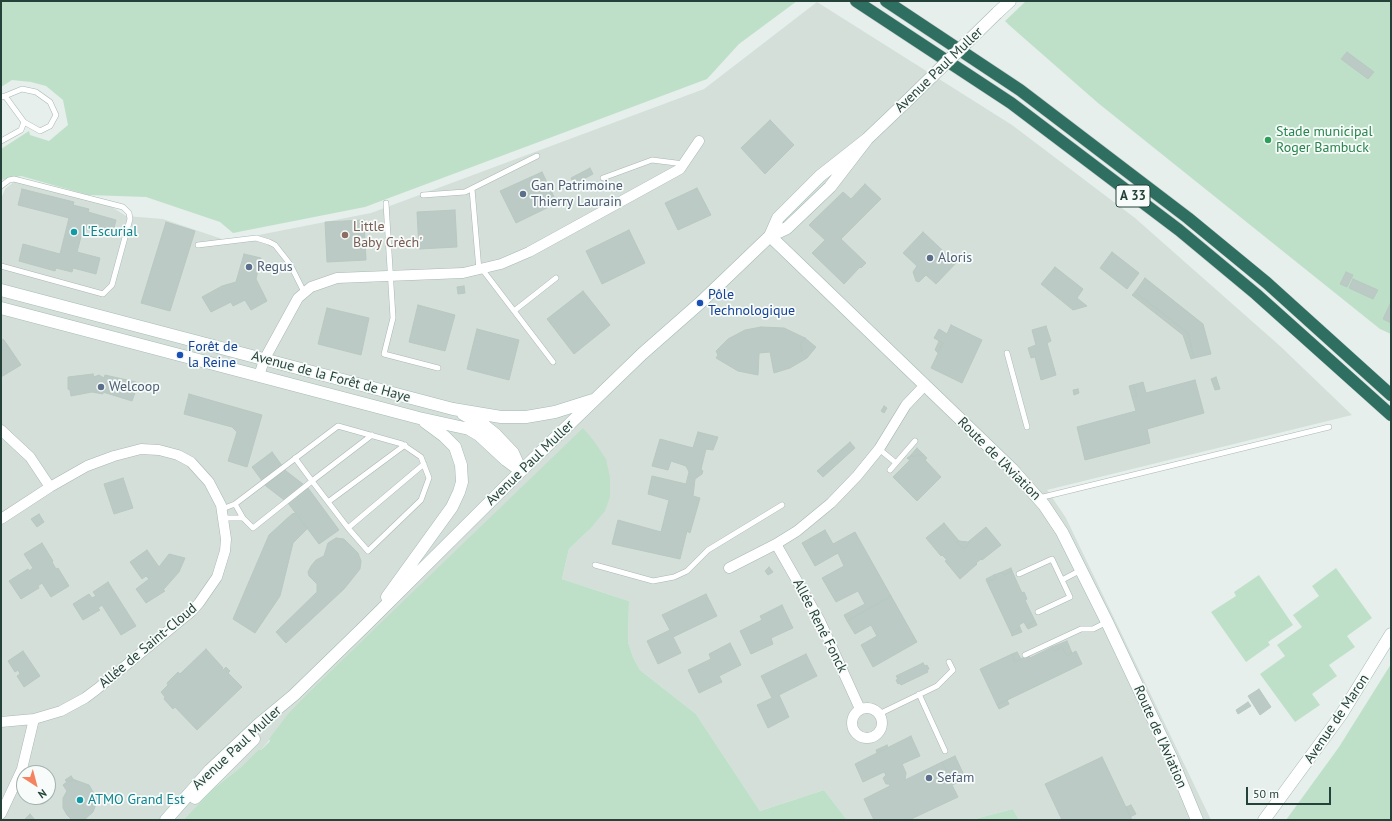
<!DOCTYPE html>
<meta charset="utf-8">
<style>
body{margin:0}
#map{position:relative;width:1392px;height:821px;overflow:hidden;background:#e6efeb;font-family:"PT Sans",sans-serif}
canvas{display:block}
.frame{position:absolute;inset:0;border:2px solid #24423a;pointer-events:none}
.north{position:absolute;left:16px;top:765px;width:40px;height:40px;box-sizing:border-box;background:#f7fbf9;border:1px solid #a3b1ad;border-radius:50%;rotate:144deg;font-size:11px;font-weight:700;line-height:16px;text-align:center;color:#24423a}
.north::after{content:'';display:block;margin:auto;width:14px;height:18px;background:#f4845f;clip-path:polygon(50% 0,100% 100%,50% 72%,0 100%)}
.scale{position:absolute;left:1246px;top:787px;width:85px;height:18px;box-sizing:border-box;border:2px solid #24423a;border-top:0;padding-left:5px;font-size:12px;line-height:14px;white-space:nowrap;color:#24423a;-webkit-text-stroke:3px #f7fbf9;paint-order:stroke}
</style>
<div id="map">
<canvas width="1392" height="821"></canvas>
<div class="frame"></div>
<div class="north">N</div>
<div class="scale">50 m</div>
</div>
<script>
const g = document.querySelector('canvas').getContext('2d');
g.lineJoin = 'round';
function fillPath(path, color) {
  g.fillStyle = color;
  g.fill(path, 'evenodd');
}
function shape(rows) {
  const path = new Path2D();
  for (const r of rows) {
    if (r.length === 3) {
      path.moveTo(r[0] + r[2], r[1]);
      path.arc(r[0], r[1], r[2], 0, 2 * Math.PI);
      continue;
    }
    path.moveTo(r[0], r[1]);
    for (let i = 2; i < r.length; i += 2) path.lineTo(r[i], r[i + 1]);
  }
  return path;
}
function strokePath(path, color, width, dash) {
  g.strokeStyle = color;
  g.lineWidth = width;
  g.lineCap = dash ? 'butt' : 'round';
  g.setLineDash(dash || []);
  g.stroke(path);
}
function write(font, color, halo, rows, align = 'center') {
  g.font = font + ' "PT Sans",sans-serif';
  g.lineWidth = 3.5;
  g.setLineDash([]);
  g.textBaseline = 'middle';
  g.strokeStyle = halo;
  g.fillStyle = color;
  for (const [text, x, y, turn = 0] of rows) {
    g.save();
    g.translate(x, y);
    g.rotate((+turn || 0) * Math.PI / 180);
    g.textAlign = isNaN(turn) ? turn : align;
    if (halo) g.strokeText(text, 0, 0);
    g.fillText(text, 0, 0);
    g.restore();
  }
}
const built = shape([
 [817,2,1012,125,1135,218,1280,346,1352,415,1047,490,1066,518,1211,820,1019,820,1013,809,971,820,847,820,824,790,760,811,696,714,640,670,633,657,628,642,629,601,562,579,569,549,589,530,373,631,313,688,261,750,259,749,241,767,213,789,183,820,1,820,1,199,5,189,15,181,104,202,126,216,163,219,228,241,371,213,704,89],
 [24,773,48,773,48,797,24,797]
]);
const green = shape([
 [1,1,797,1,739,44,707,79,365,207,233,233,220,222,146,197,88,195,21,176,1,180,1,149,29,131,30,135,49,141,68,125,63,100,46,86,31,82,12,80,1,87],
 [1026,1,1391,1,1391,334,1380,329,1098,103,1009,25,1005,21],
 [583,428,594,441,606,459,610,477,610,497,605,511,589,530,569,549,562,579,629,601,628,642,633,657,640,670,696,714,760,811,824,790,847,820,183,820,213,789,241,767,259,749,261,750,270,741,269,739,288,714,313,688],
 [1336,568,1372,618,1347,636,1355,647,1329,665,1337,676,1312,694,1320,705,1295,722,1260,674,1285,656,1277,645,1302,627,1293,615,1319,596,1312,586],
 [1259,575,1293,625,1268,642,1270,645,1246,662,1211,612,1236,596,1234,592],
 [1391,664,1391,820,1286,820,1339,747],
 [1013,809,1019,820,971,820]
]);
const building = shape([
 [1347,52,1374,72,1368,79,1341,59,1347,52],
 [770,120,794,145,765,174,741,148,770,120],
 [590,168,593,174,574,184,571,178,590,168],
 [542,172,557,203,516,223,500,191,542,172],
 [865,184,881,199,841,239,866,263,861,268,860,267,844,284,812,253,825,240,809,225,843,192,851,199,865,184],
 [697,188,711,215,678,230,665,203,697,188],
 [22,189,74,202,73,205,89,209,88,212,116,220,112,236,83,229,77,252,100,258,96,274,73,268,72,272,56,268,55,271,19,261,23,244,60,254,69,218,18,205,22,189],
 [455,210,457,247,419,249,417,212,455,210],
 [364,220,366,260,327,262,325,222,364,220],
 [166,222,195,231,170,311,141,303,166,222],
 [629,230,645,263,602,284,586,251,629,230],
 [923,232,956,263,936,284,926,275,919,282,916,281,913,272,917,266,903,253,923,232],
 [1112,252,1139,273,1127,289,1100,268,1112,252],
 [244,254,261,258,256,279,267,301,251,310,245,300,233,306,231,302,211,312,202,297,222,286,236,282,244,254],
 [1055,267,1083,289,1077,298,1087,306,1073,310,1041,284,1055,267],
 [1346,272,1353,275,1347,287,1340,284,1346,272],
 [1145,278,1203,324,1211,354,1194,358,1188,333,1135,292,1145,278],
 [1353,279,1378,290,1373,299,1349,288,1353,279],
 [464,286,465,293,458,294,457,287,464,286],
 [583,291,610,325,574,354,547,319,583,291],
 [1135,292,1188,333,1194,358,1191,359,1183,335,1132,295,1135,292],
 [1391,302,1391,323,1383,319,1391,302],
 [418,305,455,315,445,351,409,342,418,305],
 [327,308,369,318,361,355,318,344,327,308],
 [951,325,982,340,962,383,931,368,943,343,934,338,939,329,947,334,951,325],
 [1046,326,1051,341,1047,343,1056,375,1041,380,1035,357,1031,358,1028,348,1036,345,1032,330,1046,326],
 [761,327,784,328,805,338,801,343,802,353,807,358,790,368,774,373,770,352,759,353,758,375,738,371,716,358,718,355,716,351,728,339,745,330,761,327],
 [477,329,519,340,509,380,467,369,477,329],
 [805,338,816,347,807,358,802,353,801,343,805,338],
 [1,339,4,340,21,365,1,377,1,339],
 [939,341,943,343,938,353,935,350,939,341],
 [93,374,94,377,99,375,104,378,105,375,136,382,135,388,136,390,132,401,103,392,103,394,92,392,71,396,70,390,68,389,68,377,93,374],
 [1216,377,1220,389,1215,390,1211,379,1216,377],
 [1195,380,1204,413,1147,429,1150,443,1085,460,1077,427,1136,411,1132,397,1137,396,1133,385,1143,382,1146,393,1195,380],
 [1133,385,1137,396,1132,397,1129,386,1133,385],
 [1078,389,1079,393,1074,395,1073,390,1078,389],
 [189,394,262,415,247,467,228,461,237,432,232,427,184,414,189,394],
 [884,406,887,408,884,413,881,411,884,406],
 [698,432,718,437,713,450,706,449,701,469,703,471,702,474,695,479,693,496,700,498,690,533,687,531,680,559,612,544,618,520,661,532,669,500,648,494,652,476,686,484,689,472,686,466,671,461,668,470,652,466,660,439,693,448,698,432],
 [850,442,855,448,823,477,817,471,850,442],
 [917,448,924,455,910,456,917,448],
 [272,452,286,471,308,488,339,530,319,544,288,503,266,486,252,467,272,452],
 [924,455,927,458,925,460,941,477,917,501,893,477,910,460,907,458,910,456,924,455],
 [123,478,133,508,114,514,104,484,123,478],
 [296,513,307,528,306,530,293,543,280,596,255,633,233,619,269,535,292,514,296,513],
 [39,514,44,522,37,527,31,519,39,514],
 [944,523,959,541,957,542,961,547,964,548,969,544,968,542,986,527,1001,545,982,560,981,559,976,563,977,564,960,579,945,561,947,560,942,555,941,556,926,538,944,523],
 [825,530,833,544,855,532,891,596,847,621,844,615,865,604,858,591,836,602,822,578,844,566,838,553,815,566,802,543,825,530],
 [336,538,344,539,358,553,361,561,360,569,344,589,286,643,276,632,317,592,317,584,309,576,308,572,311,566,316,560,324,556,328,543,336,538],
 [959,541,968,542,969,544,964,548,961,547,957,542,959,541],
 [42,543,53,561,52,562,56,569,58,568,69,586,51,597,42,583,38,586,39,588,21,599,9,581,28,569,29,571,33,568,24,554,42,543],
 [147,550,159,567,169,554,185,558,179,572,163,590,165,591,146,603,136,589,149,579,146,576,142,579,130,562,147,550],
 [769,567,773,572,768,575,765,571,769,567],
 [1011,568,1012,571,1004,575,1002,572,1011,568],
 [1012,571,1022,593,1024,592,1027,599,1025,600,1035,621,1026,626,1024,622,1019,625,1020,628,1011,633,987,582,996,578,994,575,1002,572,1004,575,1012,571],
 [994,575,996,578,987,582,986,579,994,575],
 [108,582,136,626,121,635,102,605,98,608,100,610,83,620,73,604,89,594,92,598,96,596,93,592,108,582],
 [706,594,717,616,673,637,681,653,658,664,647,641,670,630,662,615,706,594],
 [891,596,917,642,873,667,861,645,877,636,871,625,855,634,847,621,891,596],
 [782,605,793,628,771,638,773,644,751,654,740,631,762,620,760,616,782,605],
 [1035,621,1037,625,1028,629,1026,626,1035,621],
 [1020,628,1022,632,1012,636,1011,633,1020,628],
 [1067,641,1072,653,1067,656,1062,647,1054,651,1052,647,1067,641],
 [730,643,741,665,719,676,722,682,699,693,688,670,711,659,709,654,730,643],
 [1052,647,1054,651,1062,647,1067,656,1076,651,1082,664,997,705,980,669,1012,654,1015,662,1029,655,1030,658,1052,647],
 [206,649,223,668,221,669,223,670,226,667,230,671,228,673,242,687,197,730,175,707,173,709,164,699,165,697,161,692,168,685,167,683,178,672,180,674,206,649],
 [23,651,40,676,24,687,17,676,20,674,18,670,15,672,8,661,23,651],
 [1017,652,1021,659,1015,662,1012,654,1017,652],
 [806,654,817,676,779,695,789,717,768,728,757,705,772,698,761,676,806,654],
 [923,663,925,666,927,665,929,669,927,670,928,672,901,685,900,683,898,684,896,680,898,679,896,676,923,663],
 [1259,689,1271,707,1260,715,1248,696,1259,689],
 [1007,700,1009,704,999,709,997,705,1007,700],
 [1248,702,1251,706,1238,714,1236,710,1248,702],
 [911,736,920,756,902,764,906,773,905,780,942,762,950,779,963,773,965,779,952,785,958,797,909,820,874,820,864,799,890,786,889,784,886,784,883,778,886,775,884,772,863,782,855,764,911,736],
 [887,745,888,748,877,753,876,750,887,745],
 [955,756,963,773,950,779,942,762,955,756],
 [1102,757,1132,820,1062,820,1045,784,1102,757],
 [71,776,74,780,67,782,65,780,71,776],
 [75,780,89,785,96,797,96,804,93,812,84,820,72,820,67,815,63,808,63,798,67,791,63,785,68,781,75,780],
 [1131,805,1136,814,1130,817,1126,807,1131,805],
 [30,814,35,820,24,820,30,814]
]);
const lane = shape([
 [5,96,22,89,36,92,50,102,56,115,50,126,40,131,24,122],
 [1,97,5,96,24,122,21,130,1,141],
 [603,178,652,160,684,164],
 [1,186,9,180,14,179,123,207,129,213,130,219,112,285,103,294,1,266],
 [472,189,479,270],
 [423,195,465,192,537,156],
 [386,203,393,318,384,354,438,368],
 [198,245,256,238,269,242,275,245,290,264,304,292],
 [482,269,553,362],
 [514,311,556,278],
 [1007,353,1027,427],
 [879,449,896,463],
 [295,458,312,481,372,435],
 [890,470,915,441],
 [1039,498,1329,427],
 [328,502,405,445],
 [235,504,243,518],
 [222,509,235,504,338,426,402,444,421,457,429,478,421,500,368,551,348,528,312,481,253,528,243,518,224,518],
 [348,528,424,464],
 [595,565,653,581,674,577,687,571,708,550,782,505],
 [1019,574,1052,559,1070,597,1038,612],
 [1062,580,1081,570],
 [1025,655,1081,629,1093,629,1107,622],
 [919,694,945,751],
 [879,714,937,686,953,670,949,662]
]);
const street = shape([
 [259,376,264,360,298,298,311,287,337,278,463,273,501,264,529,252,680,169,699,141],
 [1,430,30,457,50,487],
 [1,519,50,487,87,466,114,456,141,449,159,450,178,455,191,462,209,482,221,505,226,539,225,551,217,577,199,603,192,611,97,689,85,698,61,711,34,719,1,722],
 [776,544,820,621,860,709],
 [729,568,776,544,797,531,831,503,857,476,879,449,906,405,925,385],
 [867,723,15],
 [1,814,22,769,34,719]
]);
const secondary = shape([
 [997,13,1010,1],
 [770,236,1012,469,1044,505,1062,532,1107,622,1171,757,1197,820],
 [770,236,778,218,820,176,867,139,910,98],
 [1,290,453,409,501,417,526,417,555,412,593,400],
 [1,308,419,418,469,429,479,435,506,460,521,471],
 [463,414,485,426,495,434,513,453,521,471],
 [387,597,452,507,459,492,462,482,461,465,455,447,444,436,425,422],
 [195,798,254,739],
 [166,820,210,770,259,724,294,695,366,625,521,471,642,354,700,303,770,236,787,228,830,187,867,139],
 [1264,820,1341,715,1391,634]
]);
const highway = shape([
 [856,1,1011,103,1179,230,1256,294,1391,415],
 [886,1,1020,90,1188,218,1267,283,1391,395]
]);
const secondaryBridge = shape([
 [910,98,997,13]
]);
const markers = [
 [1268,140,4,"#2e9e5b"],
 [523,194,4,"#5c6f8a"],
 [74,232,4,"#0f9aa8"],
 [345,235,4,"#8d6e63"],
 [930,258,4,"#5c6f8a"],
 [249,267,4,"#5c6f8a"],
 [700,303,4,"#1a4fb4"],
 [180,355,4,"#1a4fb4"],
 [101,387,4,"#5c6f8a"],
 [929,778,4,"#5c6f8a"],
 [80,800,4,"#0f9aa8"]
];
const shields = [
 [1133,196,34]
];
const shieldNames = [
 ["A 33",1133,196]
];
const streetNames = [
 ["Avenue Paul Muller",939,70,-44],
 ["Avenue de la Forêt de Haye",331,377,15],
 ["Route de l'Aviation",999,459,45],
 ["Avenue Paul Muller",530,463,-44],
 ["Allée René Fonck",820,626,63],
 ["Allée de Saint-Cloud",148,646,-40],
 ["Avenue de Maron",1337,719,-56],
 ["Route de l'Aviation",1160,737,66],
 ["Avenue Paul Muller",237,748,-43]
];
const leisureNames = [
 ["Stade municipal",1276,132],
 ["Roger Bambuck",1276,148]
];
const serviceNames = [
 ["Gan Patrimoine",531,186],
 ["Thierry Laurain",531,202],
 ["Aloris",938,258],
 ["Regus",257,267],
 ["Welcoop",109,387],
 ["Sefam",937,778]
];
const educationNames = [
 ["Little",353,227],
 ["Baby Crèch'",353,243]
];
const cultureNames = [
 ["L'Escurial",82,232],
 ["ATMO Grand Est",88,800]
];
const transitNames = [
 ["Pôle",708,295],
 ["Technologique",708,311],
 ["Forêt de",188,347],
 ["la Reine",188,363]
];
fillPath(built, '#d4dfda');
fillPath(green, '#bfe0c8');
fillPath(building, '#bbcac4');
strokePath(building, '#b8c9c2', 1);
strokePath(lane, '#a8b8b2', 6);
strokePath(street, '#a8b8b2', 11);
strokePath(secondary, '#a4bbb3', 13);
strokePath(highway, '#c2cac8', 13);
strokePath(lane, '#fff', 5);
strokePath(street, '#fff', 10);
strokePath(secondary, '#fff', 12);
strokePath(highway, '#2f6f62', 12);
strokePath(secondaryBridge, '#a4bbb3', 13, []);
strokePath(secondaryBridge, '#fff', 12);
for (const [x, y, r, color] of markers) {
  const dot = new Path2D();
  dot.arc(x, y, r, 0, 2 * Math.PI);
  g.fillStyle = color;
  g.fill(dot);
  strokePath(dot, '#f7fbf9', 1.5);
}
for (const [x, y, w] of shields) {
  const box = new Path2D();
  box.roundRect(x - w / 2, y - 11, w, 22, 3);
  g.fillStyle = '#f7fbf9';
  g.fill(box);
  strokePath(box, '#24423a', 1);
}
write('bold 13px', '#24423a', null, shieldNames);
write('14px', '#24423a', '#f7fbf9', streetNames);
write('14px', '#27864d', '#f7fbf9', leisureNames, 'left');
write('14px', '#4e5e75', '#f7fbf9', serviceNames, 'left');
write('14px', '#785e54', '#f7fbf9', educationNames, 'left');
write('14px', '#0d838f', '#f7fbf9', cultureNames, 'left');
write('14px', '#164399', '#f7fbf9', transitNames, 'left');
</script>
